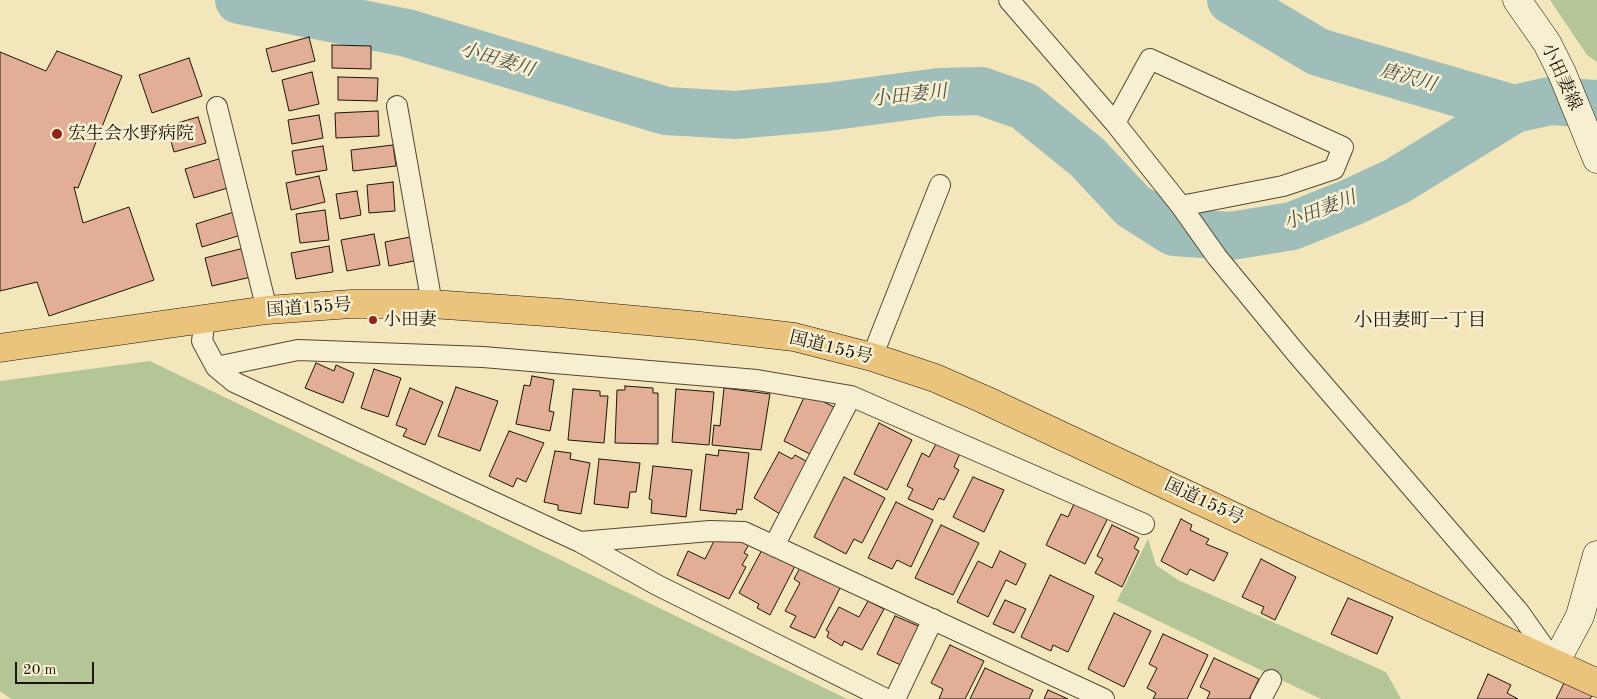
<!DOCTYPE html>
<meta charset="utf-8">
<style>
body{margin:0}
#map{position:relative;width:1597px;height:699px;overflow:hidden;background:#f3e6ba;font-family:"Old Standard TT",serif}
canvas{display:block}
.scale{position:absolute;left:15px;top:662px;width:79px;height:22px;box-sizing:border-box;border:2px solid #1e1407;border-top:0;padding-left:6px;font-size:15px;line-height:18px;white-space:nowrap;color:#1e1407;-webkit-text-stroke:4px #f7efd2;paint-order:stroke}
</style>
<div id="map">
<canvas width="1597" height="699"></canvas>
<div class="scale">20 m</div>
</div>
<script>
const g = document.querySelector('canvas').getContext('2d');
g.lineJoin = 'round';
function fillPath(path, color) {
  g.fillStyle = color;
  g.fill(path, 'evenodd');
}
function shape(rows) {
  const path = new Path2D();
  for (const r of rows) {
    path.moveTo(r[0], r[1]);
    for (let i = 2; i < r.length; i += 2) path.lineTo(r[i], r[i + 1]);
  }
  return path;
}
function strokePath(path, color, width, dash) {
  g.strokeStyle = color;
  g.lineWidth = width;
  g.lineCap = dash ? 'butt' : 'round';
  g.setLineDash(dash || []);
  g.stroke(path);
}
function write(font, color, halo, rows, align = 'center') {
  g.font = font + ' "Old Standard TT","Noto Serif JP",serif';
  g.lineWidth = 5;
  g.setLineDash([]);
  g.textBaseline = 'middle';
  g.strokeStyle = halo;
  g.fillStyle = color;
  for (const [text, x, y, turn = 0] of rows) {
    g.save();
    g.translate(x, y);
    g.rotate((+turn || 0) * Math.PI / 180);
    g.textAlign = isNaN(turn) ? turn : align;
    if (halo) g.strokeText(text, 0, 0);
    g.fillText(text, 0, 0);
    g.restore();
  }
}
const green = shape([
 [1550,0,1597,0,1597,62,1587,55],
 [150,361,847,699,11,699,0,691,0,381],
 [1148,539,1156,565,1178,580,1386,672,1401,699,1321,699,1117,601]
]);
const river = shape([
 [239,0,407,33,666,111,735,115,826,107,939,92,981,91,1024,106,1087,157,1133,206,1174,232,1231,236,1292,226,1352,202,1397,181,1514,109],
 [1231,0,1318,52,1514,109,1550,101,1597,104]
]);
const building = shape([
 [309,37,315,61,272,72,266,49,309,37],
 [332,45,371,46,371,69,332,68,332,45],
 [57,51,122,76,78,188,74,187,83,223,129,207,154,280,49,316,37,282,0,291,0,52,46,71,57,51],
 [189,58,202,96,152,113,139,75,189,58],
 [312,72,319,104,289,111,282,80,312,72],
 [338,77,378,78,377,101,338,100,338,77],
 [378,111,379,136,336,138,335,113,378,111],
 [319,115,323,138,292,144,288,120,319,115],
 [198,117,206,143,174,152,167,126,198,117],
 [393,145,396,166,353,171,351,150,393,145],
 [323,146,327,170,296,175,292,151,323,146],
 [222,158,231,187,194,198,185,169,222,158],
 [319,176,325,202,291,210,286,183,319,176],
 [393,182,395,211,369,213,367,185,393,182],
 [357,191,361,215,340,219,336,194,357,191],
 [325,210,329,240,300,243,296,214,325,210],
 [234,212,241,235,202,247,196,224,234,212],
 [374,234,380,265,347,271,341,240,374,234],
 [410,237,414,261,389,266,385,242,410,237],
 [329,246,333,272,296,279,291,253,329,246],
 [244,248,251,277,212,286,205,258,244,248],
 [316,363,334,371,336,365,354,373,343,403,305,388,316,363],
 [374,369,401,378,388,417,361,408,374,369],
 [532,376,554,380,549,411,554,412,550,431,516,424,524,385,530,386,532,376],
 [625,386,653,388,653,393,658,393,658,444,615,443,617,390,625,390,625,386],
 [456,387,498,401,480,451,438,436,456,387],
 [410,388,443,402,425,445,403,436,407,429,396,425,410,388],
 [724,388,770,394,761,450,712,445,714,425,720,426,724,388],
 [573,389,600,391,600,396,608,396,604,443,568,440,573,389],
 [676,389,714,392,709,445,672,442,676,389],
 [806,393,842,411,818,458,784,441,806,393],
 [879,423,912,440,887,490,854,474,879,423],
 [509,431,544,443,526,482,517,478,513,487,489,476,509,431],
 [938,440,961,451,954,467,959,470,944,500,939,498,933,510,908,499,913,489,907,486,922,453,929,457,938,440],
 [719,450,749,453,742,510,737,509,736,514,700,510,706,454,718,456,719,450],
 [555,451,571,453,570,459,590,463,581,514,558,510,558,505,544,502,555,451],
 [779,452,792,459,795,455,815,466,780,514,754,498,779,452],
 [599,459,640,463,636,492,630,492,628,508,594,504,599,459],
 [653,466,692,470,686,517,651,513,652,500,649,499,653,466],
 [844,477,885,498,862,543,854,539,846,554,814,537,844,477],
 [973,477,1004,490,984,532,953,517,973,477],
 [896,502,933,520,911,567,897,560,892,569,868,558,896,502],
 [1075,502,1108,518,1085,564,1046,545,1061,514,1068,517,1075,502],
 [1181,519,1192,525,1190,530,1209,539,1206,544,1228,553,1214,581,1190,569,1187,575,1161,561,1181,519],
 [941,525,979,543,953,595,915,578,941,525],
 [1112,525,1139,538,1134,548,1139,551,1122,587,1095,573,1103,559,1097,556,1112,525],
 [716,537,752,539,744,553,748,555,742,565,746,567,729,599,677,575,688,551,705,559,716,537],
 [763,548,796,564,770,615,757,608,759,604,739,593,763,548],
 [1000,551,1026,564,1016,585,1006,580,988,617,957,602,978,561,992,568,1000,551],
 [1261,559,1296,577,1275,620,1261,613,1264,607,1242,597,1261,559],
 [801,566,841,586,815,638,790,627,796,616,785,611,800,583,794,579,801,566],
 [1050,575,1094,596,1068,652,1053,645,1051,651,1021,637,1050,575],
 [1348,598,1393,617,1377,654,1331,634,1348,598],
 [1005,600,1026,609,1014,633,993,624,1005,600],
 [868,601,884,609,862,650,844,641,842,646,827,637,829,632,826,630,839,607,859,617,868,601],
 [1114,613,1151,631,1124,687,1088,669,1114,613],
 [895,616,923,628,905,667,877,654,895,616],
 [1163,634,1208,655,1187,699,1153,699,1156,693,1147,688,1157,668,1149,664,1163,634],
 [950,645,984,661,965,699,939,699,943,689,931,683,950,645],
 [1214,658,1259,679,1249,699,1207,699,1210,692,1200,687,1214,658],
 [985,668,1033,690,1029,699,970,699,985,668],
 [1488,674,1511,685,1507,693,1518,699,1477,699,1488,674],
 [1565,681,1592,695,1590,699,1556,699,1565,681],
 [1048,690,1068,699,1044,699,1048,690]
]);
const street = shape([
 [1009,0,1115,123,1181,206,1217,257,1296,353,1519,612,1555,663],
 [397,106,432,304],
 [217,107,267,310],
 [1115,123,1150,59,1343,147,1334,169,1283,186,1181,206],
 [205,319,202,341,216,367,234,382,580,542,657,585,886,699],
 [872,357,940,185],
 [216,367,298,350,483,357,757,380,851,396,1144,524],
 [580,542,710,531,744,532,1104,699],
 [774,546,851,396],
 [895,699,933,619],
 [1261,699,1271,680]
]);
const secondary = shape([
 [1517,0,1547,43,1562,73,1597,159],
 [1555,663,1580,616,1597,555]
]);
const highway = shape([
 [0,348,267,310,351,304,432,304,560,313,700,326,794,337,872,357,935,378,983,399,1269,533,1597,683]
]);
const markers = [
 [57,134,6,"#8f2418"],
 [373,320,5,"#8f2418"]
];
const streetNames = [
 ["小田妻線",1561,77,65],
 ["国道155号",309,308,-4],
 ["国道155号",831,348,14],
 ["国道155号",1204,502,25]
];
const poiNames = [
 ["宏生会水野病院",68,134],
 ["小田妻",383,320]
];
const waterNames = [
 ["小田妻川",497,60,17],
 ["唐沢川",1408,78,16],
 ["小田妻川",909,96,-6],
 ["小田妻川",1320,211,-21]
];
const neighbourhoodNames = [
 ["小田妻町一丁目",1420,321]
];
fillPath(green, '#b4c695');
strokePath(river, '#9fbdb9', 48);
fillPath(building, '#e2af96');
strokePath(building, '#1e1407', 1);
strokePath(street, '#534834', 22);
strokePath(secondary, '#1e1407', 29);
strokePath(highway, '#1e1407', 29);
strokePath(street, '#f7efd2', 20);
strokePath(secondary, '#f7efd2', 28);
strokePath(highway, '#eac37d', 28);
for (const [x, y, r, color] of markers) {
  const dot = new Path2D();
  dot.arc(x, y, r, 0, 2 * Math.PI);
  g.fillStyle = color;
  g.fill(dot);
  strokePath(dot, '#f7efd2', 2);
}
write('18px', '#1e1407', '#f7efd2', streetNames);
write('18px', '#1e1407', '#f7efd2', poiNames, 'left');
write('italic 19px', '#4b4f45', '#f7efd2', waterNames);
write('19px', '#1e1407', '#f7efd2', neighbourhoodNames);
</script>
